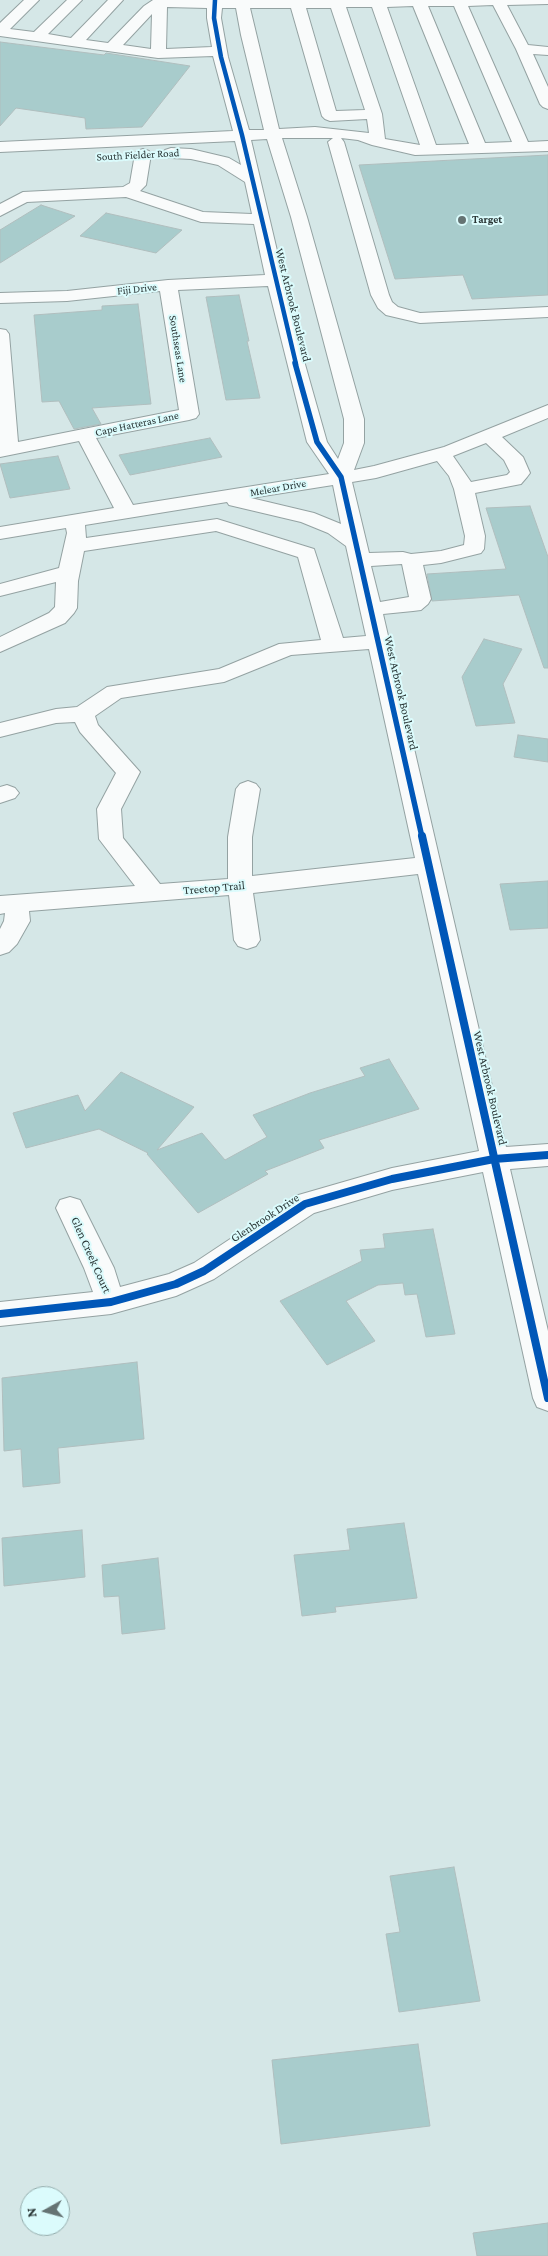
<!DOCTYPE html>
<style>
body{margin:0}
#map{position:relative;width:548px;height:2256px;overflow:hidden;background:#d5e7e7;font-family:"Crimson Pro",serif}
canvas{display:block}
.north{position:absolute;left:20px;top:2186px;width:50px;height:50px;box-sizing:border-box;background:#dbfbfc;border:1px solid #94acac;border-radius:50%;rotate:263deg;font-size:14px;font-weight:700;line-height:20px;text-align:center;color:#293535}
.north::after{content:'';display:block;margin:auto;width:18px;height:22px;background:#657373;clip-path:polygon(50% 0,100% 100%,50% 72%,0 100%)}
</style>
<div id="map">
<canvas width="548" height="2256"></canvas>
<div class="north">N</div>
</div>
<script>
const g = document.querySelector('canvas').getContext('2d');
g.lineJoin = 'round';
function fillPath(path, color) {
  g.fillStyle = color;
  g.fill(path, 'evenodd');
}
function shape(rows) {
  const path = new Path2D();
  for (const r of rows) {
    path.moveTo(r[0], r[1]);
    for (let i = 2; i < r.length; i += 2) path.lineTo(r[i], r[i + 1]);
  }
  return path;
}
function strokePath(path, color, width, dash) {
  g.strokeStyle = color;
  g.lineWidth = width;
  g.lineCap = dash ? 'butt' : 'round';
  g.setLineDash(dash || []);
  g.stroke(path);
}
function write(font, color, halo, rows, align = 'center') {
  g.font = font + ' "Crimson Pro",serif';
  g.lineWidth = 4;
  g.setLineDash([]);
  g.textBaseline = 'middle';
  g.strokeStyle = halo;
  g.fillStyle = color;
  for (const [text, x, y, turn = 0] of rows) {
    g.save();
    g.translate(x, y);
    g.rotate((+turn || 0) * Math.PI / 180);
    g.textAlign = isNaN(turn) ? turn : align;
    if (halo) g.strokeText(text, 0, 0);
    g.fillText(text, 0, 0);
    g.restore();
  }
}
const building = shape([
 [0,42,104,55,106,53,190,66,142,127,86,129,85,118,16,108,0,126,0,42],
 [548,155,548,295,472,299,463,275,395,279,359,165,548,155],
 [41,205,75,216,0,263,0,230,41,205],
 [106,213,182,230,156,253,80,236,106,213],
 [239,295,249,341,247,341,260,398,226,400,206,297,239,295],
 [138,304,151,404,92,408,101,424,74,429,59,401,42,402,34,315,102,310,102,306,138,304],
 [210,438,222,457,130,475,119,455,210,438],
 [58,456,70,489,10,498,0,464,58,456],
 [530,506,548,557,548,668,544,668,519,595,432,601,427,574,506,569,486,508,530,506],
 [484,639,522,649,503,684,515,723,476,726,462,677,484,639],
 [518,735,548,739,548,762,514,757,518,735],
 [548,881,548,928,510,930,500,884,548,881],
 [389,1059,419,1109,319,1140,324,1148,265,1171,268,1174,198,1213,147,1154,148,1153,99,1129,26,1148,13,1113,78,1095,85,1111,121,1072,194,1107,157,1150,202,1133,225,1160,267,1137,253,1115,310,1093,365,1076,360,1068,389,1059],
 [433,1229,455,1334,426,1337,417,1294,405,1295,403,1283,378,1285,346,1301,375,1341,327,1365,280,1301,362,1261,360,1250,385,1248,383,1234,433,1229],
 [137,1362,144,1439,58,1448,60,1483,23,1487,21,1449,4,1451,2,1378,137,1362],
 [404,1523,417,1598,335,1607,336,1612,302,1616,294,1555,350,1550,347,1529,404,1523],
 [82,1530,85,1577,4,1586,2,1538,82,1530],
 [158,1558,165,1629,122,1634,119,1596,104,1597,102,1565,158,1558],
 [454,1867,480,2001,399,2012,386,1934,400,1932,390,1876,454,1867],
 [418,2044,430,2126,281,2144,272,2060,418,2044],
 [548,2223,548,2256,477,2256,473,2233,548,2223]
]);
const minor = shape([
 [24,0,39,0,10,29,34,32,67,0,82,0,48,34,71,38,108,0,123,0,86,40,108,43,144,6,153,0,548,0,548,4,507,5,528,45,548,47,548,55,533,54,548,87,548,109,543,107,540,104,516,49,493,5,468,6,528,142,548,141,548,151,415,155,372,145,358,140,341,138,344,142,389,295,392,302,398,307,420,313,548,307,548,317,420,323,386,315,378,308,371,295,328,142,333,138,282,138,307,217,364,419,364,443,354,470,374,466,444,447,548,405,548,418,502,437,523,457,530,473,527,477,521,484,475,493,485,536,484,549,481,553,441,563,423,565,431,599,428,604,421,610,413,611,383,614,506,1147,548,1144,548,1166,510,1169,548,1331,548,1411,537,1407,533,1398,483,1172,392,1190,314,1213,214,1279,176,1296,111,1314,0,1326,0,1302,93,1292,84,1268,56,1208,60,1200,70,1197,80,1200,114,1268,120,1287,169,1274,194,1263,295,1196,392,1168,479,1151,418,874,253,893,260,940,256,946,247,949,238,946,234,940,229,895,29,911,30,921,17,944,9,952,0,955,0,929,4,921,5,913,0,914,0,896,135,886,99,839,97,809,116,773,80,732,75,722,56,723,0,737,0,723,56,709,77,707,107,687,219,669,279,644,321,640,298,557,216,531,84,551,78,581,77,608,74,613,65,623,0,652,0,637,49,613,55,607,56,582,0,596,0,584,59,568,67,533,66,528,0,539,0,527,114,508,79,441,0,457,0,329,6,330,9,334,18,442,179,410,160,291,67,301,0,303,0,293,67,291,168,280,265,275,254,224,201,222,126,197,27,202,0,216,0,204,23,192,123,187,130,183,135,154,137,151,143,149,149,151,151,154,146,185,140,191,203,212,252,214,245,182,218,165,191,159,171,158,165,156,163,153,165,150,171,148,191,149,229,158,241,165,235,141,0,152,0,142,233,131,213,56,158,58,0,36,0,23,24,0],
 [413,6,469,144,436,145,387,7,413,6],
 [428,6,454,6,512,142,485,143,428,6],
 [167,7,207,8,207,18,212,47,166,49,167,7],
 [346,7,372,7,420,145,385,139,382,114,346,7],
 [222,8,236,8,241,35,264,130,249,130,228,57,221,18,222,8],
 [250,8,291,8,322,116,325,119,330,121,367,119,369,133,315,127,279,129,250,8],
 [306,8,331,8,365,110,336,111,306,8],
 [152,14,151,49,123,45,152,14],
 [267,139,291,217,344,419,344,443,338,459,327,442,297,336,251,140,267,139],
 [268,286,307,442,329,474,133,505,96,438,189,420,196,418,199,414,178,290,268,286],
 [486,443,504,460,510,472,507,475,471,482,453,456,486,443],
 [437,461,449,476,454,489,465,536,464,545,441,551,411,554,403,552,369,553,352,482,376,478,437,461],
 [333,485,341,524,314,513,251,498,333,485],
 [227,502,229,505,301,522,328,533,346,546,366,636,343,638,314,549,217,519,86,538,85,525,227,502],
 [402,564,409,597,380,602,371,566,402,564],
 [369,649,415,858,252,876,252,837,260,789,256,784,248,781,240,784,236,789,228,837,228,879,160,884,123,838,121,809,140,772,98,725,95,716,121,698,224,682,291,655,369,649],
 [7,785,15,788,19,793,15,798,0,803,0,787,7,785]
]);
const cyclewayFar2 = shape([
 [215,0,214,18,221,57,242,135,296,364]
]);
const cyclewayFar1 = shape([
 [295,363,317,442,341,477,422,837]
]);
const cycleway = shape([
 [422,836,548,1398],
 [0,1314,111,1302,176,1284,204,1271,305,1204,392,1179,494,1159,548,1155]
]);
const markers = [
 [462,220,5,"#657373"]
];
const farStreetnames = [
 ["South Fielder Road",138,155,-3],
 ["Fiji Drive",137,289,-6],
 ["Southseas Lane",178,349,81],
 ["Cape Hatteras Lane",137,424,-12],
 ["Melear Drive",278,488,-10]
];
const farPoinames = [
 ["Target",472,220]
];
const streetNames = [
 ["West Arbrook Boulevard",293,305,76],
 ["West Arbrook Boulevard",401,693,77],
 ["Treetop Trail",214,888,-5],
 ["West Arbrook Boulevard",490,1088,77],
 ["Glenbrook Drive",265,1218,-33],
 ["Glen Creek Court",91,1255,66]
];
fillPath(building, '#a8cccc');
strokePath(building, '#b0bebe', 1);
strokePath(minor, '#94a2a2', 2);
fillPath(minor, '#f9fbfb');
strokePath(cyclewayFar2, '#0057b8', 4.5);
strokePath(cyclewayFar1, '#0057b8', 5.5);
strokePath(cycleway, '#0057b8', 8);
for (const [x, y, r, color] of markers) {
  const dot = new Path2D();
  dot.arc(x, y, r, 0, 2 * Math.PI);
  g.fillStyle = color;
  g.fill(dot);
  strokePath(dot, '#dbfbfc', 2);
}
write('11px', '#293535', '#dbfbfc', farStreetnames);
write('bold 11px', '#293535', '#dbfbfc', farPoinames, 'left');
write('12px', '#293535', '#dbfbfc', streetNames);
</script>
